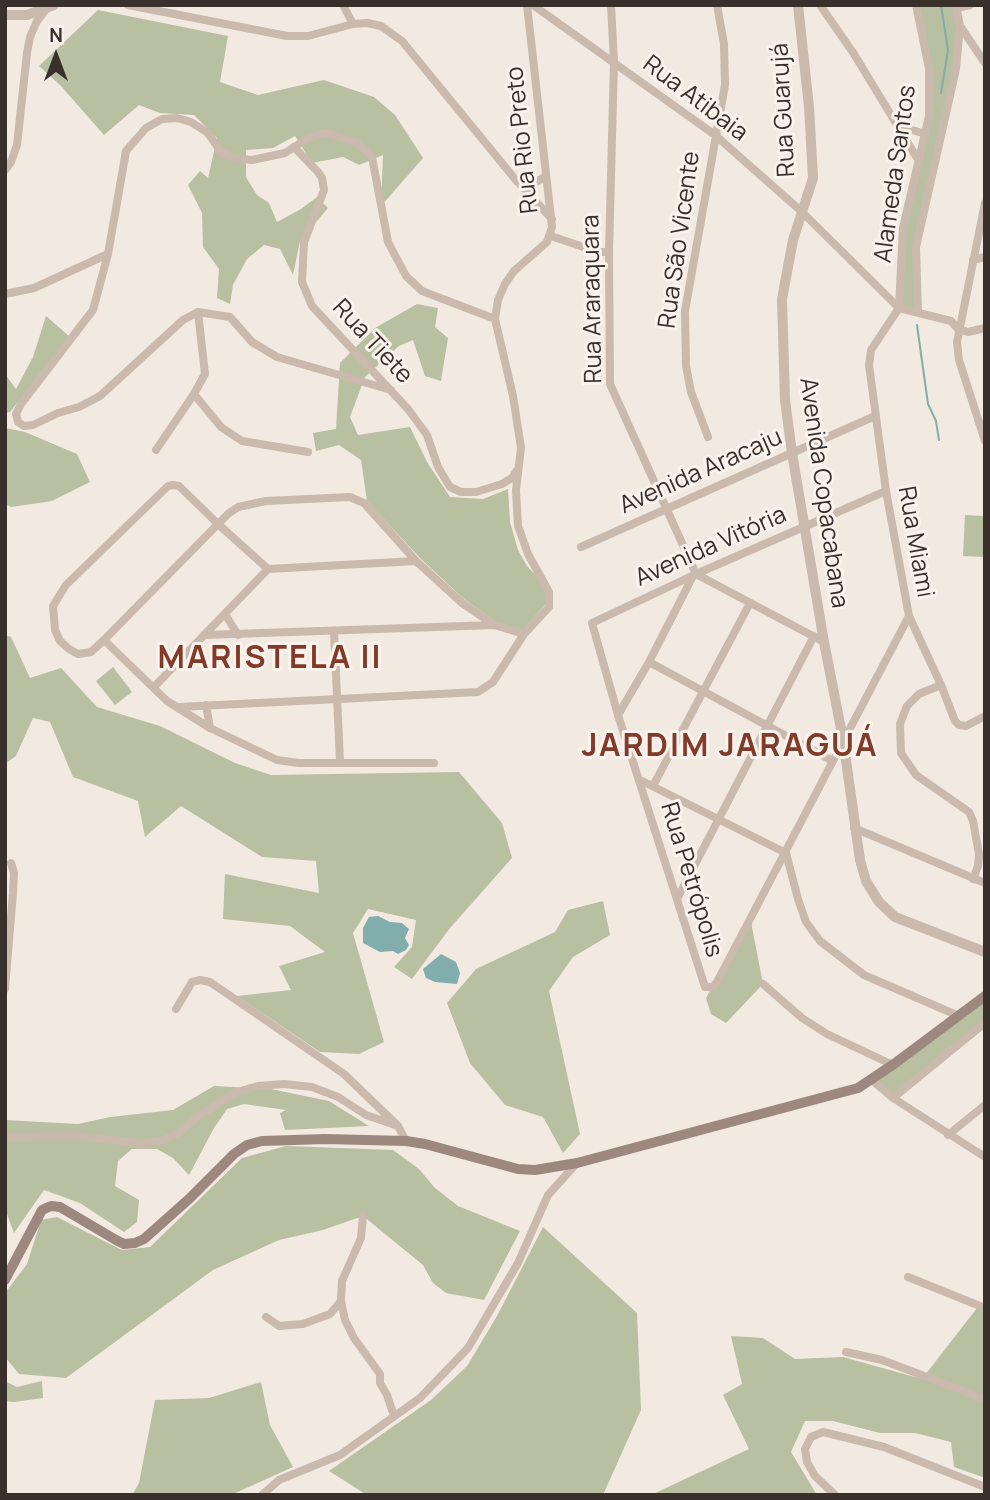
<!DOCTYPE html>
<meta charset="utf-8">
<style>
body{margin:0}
#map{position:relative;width:990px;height:1500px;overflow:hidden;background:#f2e9e1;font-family:Manrope,sans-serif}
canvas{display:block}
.frame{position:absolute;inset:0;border:7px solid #392f2b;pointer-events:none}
.north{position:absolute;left:21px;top:21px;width:70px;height:70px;-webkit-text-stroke:5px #faf3ed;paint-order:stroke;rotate:0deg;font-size:19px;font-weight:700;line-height:28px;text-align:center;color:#392f2b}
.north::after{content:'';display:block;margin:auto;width:24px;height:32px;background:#392f2b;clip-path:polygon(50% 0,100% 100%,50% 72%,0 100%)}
</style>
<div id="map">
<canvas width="990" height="1500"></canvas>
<div class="frame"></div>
<div class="north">N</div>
</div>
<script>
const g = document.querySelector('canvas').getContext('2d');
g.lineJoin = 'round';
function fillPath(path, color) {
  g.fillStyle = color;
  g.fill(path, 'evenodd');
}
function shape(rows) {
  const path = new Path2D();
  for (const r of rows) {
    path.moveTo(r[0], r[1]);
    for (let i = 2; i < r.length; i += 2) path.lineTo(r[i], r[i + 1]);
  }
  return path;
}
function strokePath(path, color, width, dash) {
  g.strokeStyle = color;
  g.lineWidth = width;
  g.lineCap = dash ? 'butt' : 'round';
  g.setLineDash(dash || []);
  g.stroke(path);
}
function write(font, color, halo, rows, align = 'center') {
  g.font = font + ' Manrope,sans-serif';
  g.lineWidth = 6;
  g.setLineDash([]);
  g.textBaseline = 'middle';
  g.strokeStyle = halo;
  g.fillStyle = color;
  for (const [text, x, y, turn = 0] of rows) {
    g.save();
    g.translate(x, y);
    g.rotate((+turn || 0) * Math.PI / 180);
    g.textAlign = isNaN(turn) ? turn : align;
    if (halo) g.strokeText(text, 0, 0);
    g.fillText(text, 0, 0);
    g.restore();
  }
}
const green = shape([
 [916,5,956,5,958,55,916,247,918,312,899,308,903,228,930,101],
 [98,10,228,36,220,82,258,95,324,80,374,97,395,115,423,158,381,206,383,155,359,165,343,157,312,163,295,136,273,148,246,150,246,177,257,195,269,203,277,222,301,209,317,197,328,208,300,241,293,275,280,249,264,245,247,259,233,285,230,304,217,298,219,269,203,247,202,213,188,185,200,171,208,178,217,138,194,115,160,113,139,105,104,135,61,86,39,66],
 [417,304,438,308,435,327,448,338,441,381,425,376,413,340,399,346,365,377,350,417,358,435,410,427,427,462,450,497,483,499,508,489,510,522,518,550,527,566,541,581,545,592,545,605,523,630,496,622,465,600,420,558,367,501,361,460,339,445,316,451,313,433,336,429,340,363,375,328],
 [46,316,70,337,10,412,5,413,5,374,16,389,33,357],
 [5,428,25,432,77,454,90,482,52,501,11,507,5,504],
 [965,515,985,516,985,557,963,556],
 [5,635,11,637,30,678,61,668,97,707,160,726,235,763,271,775,459,772,502,823,512,858,450,928,412,979,394,967,412,947,416,920,368,909,353,933,384,1042,359,1054,320,1052,237,996,291,990,279,966,325,952,290,926,223,919,225,874,319,893,316,861,262,857,181,806,145,837,138,801,73,777,50,722,33,718,16,756,5,764],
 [113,667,132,692,115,705,96,681],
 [603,901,610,935,573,957,549,991,580,1134,563,1153,543,1117,505,1105,470,1063,447,1003,476,969,555,932,568,910],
 [750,917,763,984,726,1023,711,1014,706,998],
 [985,998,985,1022,892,1096,874,1081],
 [214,1086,271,1089,329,1101,369,1126,285,1130,280,1113,286,1110,244,1104,227,1109,214,1128,189,1175,173,1158,157,1149,132,1149,118,1161,115,1186,139,1200,137,1222,124,1232,80,1203,44,1190,14,1233,5,1209,5,1120,78,1124,110,1117,173,1110],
 [286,1146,393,1150,419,1169,434,1187,458,1206,520,1231,484,1300,446,1293,433,1283,423,1265,363,1216,323,1230,279,1240,213,1270,66,1378,19,1374,5,1357,5,1293,27,1264,41,1220,57,1217,122,1250,150,1247,242,1158],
 [543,1227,637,1313,641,1410,603,1495,367,1495,329,1471,431,1400,467,1366,497,1316],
 [977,1308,985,1313,985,1478,954,1467,951,1442,915,1433,880,1433,833,1421,805,1421,791,1452,817,1495,651,1495,749,1449,723,1395,742,1384,731,1336,763,1338,795,1359,843,1357,922,1379],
 [5,1381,17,1387,42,1381,43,1398,14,1402,5,1401],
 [261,1382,270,1425,293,1467,231,1495,132,1495,139,1483,155,1400,209,1398]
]);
const water = shape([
 [378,916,390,922,402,923,409,929,405,938,409,945,406,950,398,954,393,951,380,952,363,943,363,928,369,917],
 [441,954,456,962,460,973,457,984,435,982,426,978,423,969]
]);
const stream = shape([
 [941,93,948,50,941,5],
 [917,325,928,404,936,421,939,440]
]);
const minor = shape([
 [128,5,287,36,308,36,353,24,367,23,381,26,402,41,515,179,552,219],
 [343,5,353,24],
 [533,5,715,135,801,211,899,308,951,321,958,329],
 [611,5,614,62,609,252,610,384,696,574,824,642],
 [820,5,854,54,917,158],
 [957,8,970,5],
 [960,26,985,63],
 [898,126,926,134],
 [294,147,318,172,322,178,324,190,304,242,302,282,312,306,408,409,427,435,438,467,450,487,461,492,476,492,502,484,512,478,517,470],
 [5,170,11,162,17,145,27,53,30,37,37,21,46,9],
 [517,180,533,184,546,176],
 [985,203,957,342,959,360,985,441],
 [551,236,598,252,609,252],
 [973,260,985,257],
 [5,294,34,288,108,254],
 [918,312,916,247,956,69,960,26,956,5],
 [958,329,968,332,985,328],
 [391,390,277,357,252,342,230,317,198,312,183,320,100,396,79,407,58,413,33,425,24,426,18,422,16,414,21,404,93,310,108,254,126,151,146,128,162,119,177,118,191,122,208,133,221,152,234,158,252,160,285,153,310,137,326,133,358,143,372,157,388,242,406,276,422,291,495,319],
 [194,394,221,427,242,441,308,452],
 [708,437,691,392,686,366,685,311,725,85,724,44,717,5],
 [156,450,194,394,205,374,198,312],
 [886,491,696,574,592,623,618,715,705,987,713,987,717,982,909,616,886,491,869,365,871,350,899,308,903,228,929,116,929,69,916,5],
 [581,547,875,416],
 [268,569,218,524,179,486,173,485,168,486,66,585,53,606,55,630,60,641,69,649,78,654,91,652,104,640,218,524,228,514,238,507,266,501,350,497,364,503,416,561,462,603,494,625,524,634],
 [225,614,238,635],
 [909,616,941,685,955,721,959,725,966,726,985,716],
 [334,631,340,762],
 [204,635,494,625],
 [104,640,167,701,210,728,277,760,299,763,434,763],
 [649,662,831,760],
 [941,685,919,694,907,706,900,724,901,753,916,775,969,812,973,821,979,854,978,866,973,879],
 [154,687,268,569,416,561],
 [206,705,210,728],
 [178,707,478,692,493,682,524,634,549,607,549,592,528,554,518,526,516,490,521,448,513,396,495,319,498,300,505,284,514,271,547,242,552,227,527,5],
 [618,715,649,662,693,576],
 [640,780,786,853,798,899,806,922,820,941,864,975,959,1016],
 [653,786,750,603],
 [854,828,985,883],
 [677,899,814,636],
 [763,984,802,1018,827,1034,893,1065],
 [5,989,13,893,14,873,11,863],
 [176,1009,192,982,200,980,210,982,344,1074,398,1126,406,1141],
 [872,1080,893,1098,985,1157],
 [893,1098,985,1023],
 [948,1135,985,1105],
 [5,1137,79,1136,145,1144,164,1140,180,1132,198,1116,237,1092,258,1086,284,1084,312,1087,338,1097,366,1115,398,1126],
 [363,1216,361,1238,342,1281,341,1301,345,1320,354,1338,380,1374,380,1383,387,1395,394,1416],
 [908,1277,985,1308],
 [266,1317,279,1326,303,1324,330,1314,341,1301],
 [846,1352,882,1360,985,1399],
 [262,1495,279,1480,340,1455,420,1398,468,1348,518,1263,548,1195,577,1163],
 [835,1495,815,1476,807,1462,805,1449,811,1437,823,1432,884,1447,985,1487]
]);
const tertiary = shape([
 [798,5,809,107,813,178,793,240,782,299,785,400,792,453,824,642,843,739,860,860,866,881,879,902,895,917,985,952],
 [5,15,27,15,54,5]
]);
const secondary = shape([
 [5,1280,42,1210,51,1206,60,1207,116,1240,124,1244,135,1243,144,1239,189,1199,234,1154,247,1145,262,1141,325,1139,406,1141,425,1144,518,1169,535,1170,577,1163,858,1088,894,1064,985,996]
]);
const streetNames = [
 ["Rua Atibaia",695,99,37],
 ["Rua Guarujá",784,110,-93],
 ["Rua Rio Preto",523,140,-96],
 ["Alameda Santos",896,174,-82],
 ["Rua São Vicente",680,240,-82],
 ["Rua Araraquara",593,299,-91],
 ["Rua Tiete",372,342,47],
 ["Avenida Aracaju",701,472,-24],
 ["Avenida Copacabana",823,493,82],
 ["Rua Miami",915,542,80],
 ["Avenida Vitória",711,547,-24],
 ["Rua Petrópolis",691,880,73]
];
const districtNames = [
 ["MARISTELA II",270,659],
 ["JARDIM JARAGUÁ",730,747]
];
fillPath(green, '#b8c0a1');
fillPath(water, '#82adad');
strokePath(stream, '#82adad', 2);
strokePath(minor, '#cab9ad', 8);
strokePath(tertiary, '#cab9ad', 10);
strokePath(secondary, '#9d887f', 10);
write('24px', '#392f2b', '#faf3ed', streetNames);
g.letterSpacing = '2px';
write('bold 32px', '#823a29', '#faf3ed', districtNames);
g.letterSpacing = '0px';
</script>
